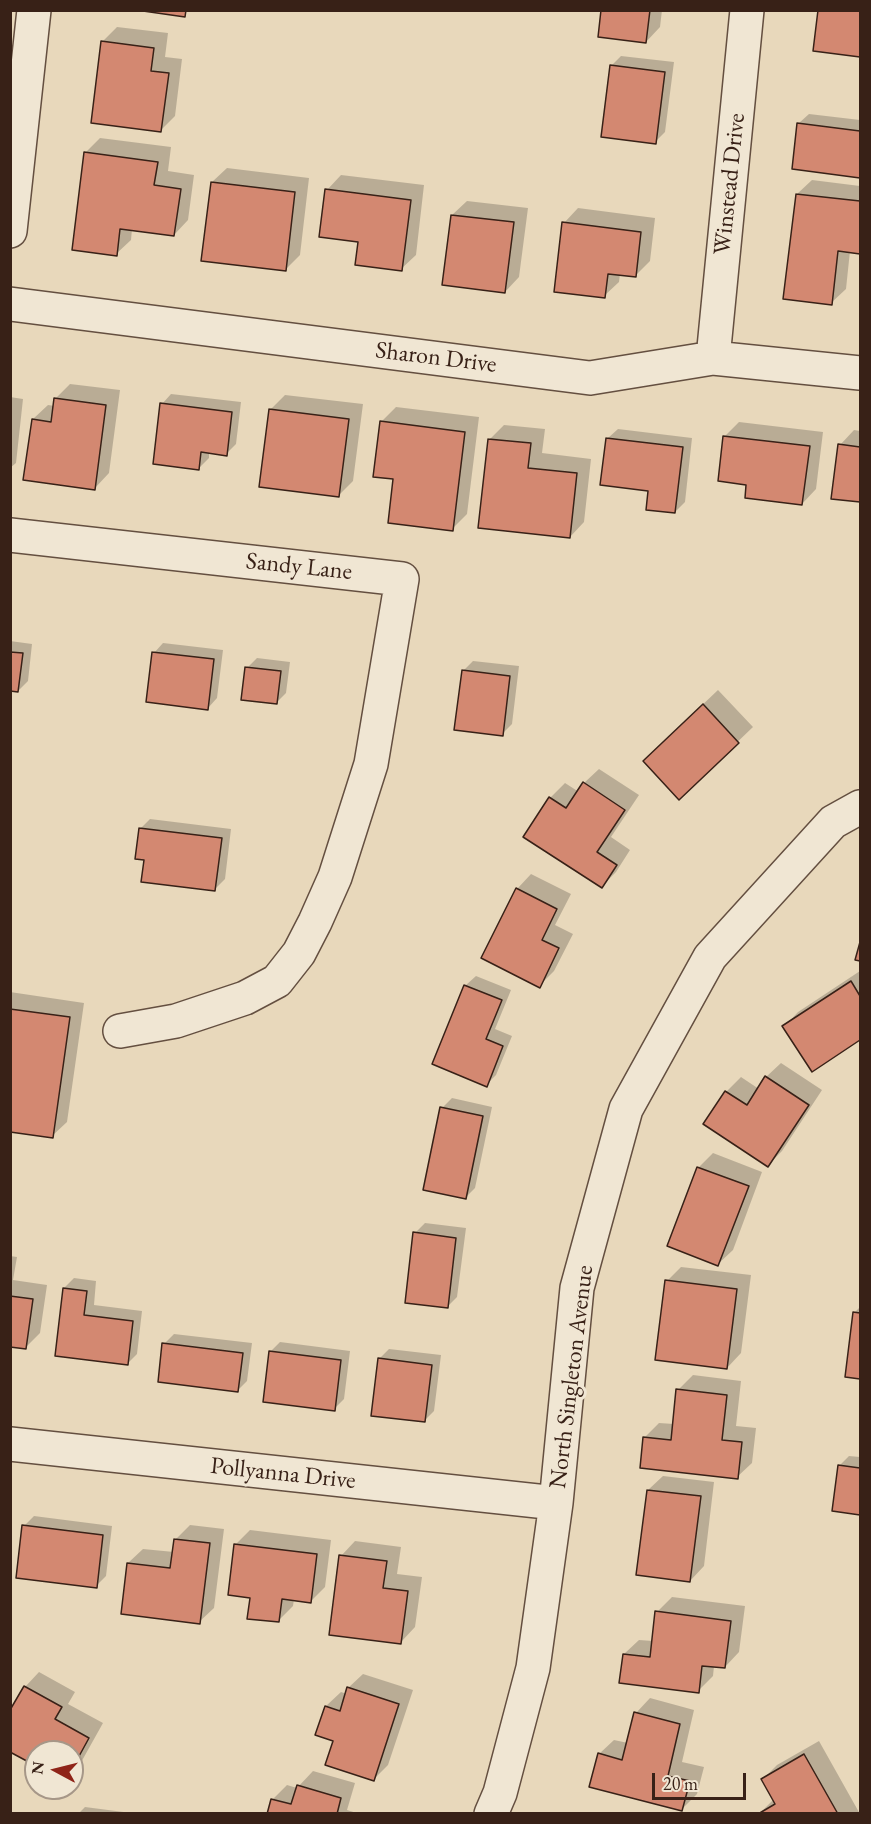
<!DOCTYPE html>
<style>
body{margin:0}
#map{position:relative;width:871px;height:1824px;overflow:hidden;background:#e8d8bb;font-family:"EB Garamond",serif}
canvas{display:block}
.frame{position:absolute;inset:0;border:12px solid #382117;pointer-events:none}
.north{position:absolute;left:24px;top:1740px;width:60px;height:60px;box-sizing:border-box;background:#f0e6d3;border:2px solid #a69788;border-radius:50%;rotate:277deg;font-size:16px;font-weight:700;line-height:24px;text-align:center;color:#382117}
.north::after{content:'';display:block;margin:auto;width:21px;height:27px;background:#8f2418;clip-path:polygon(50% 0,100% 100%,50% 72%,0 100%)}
.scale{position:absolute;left:652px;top:1773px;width:94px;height:27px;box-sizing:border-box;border:3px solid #382117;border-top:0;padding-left:8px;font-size:18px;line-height:21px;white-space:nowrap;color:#382117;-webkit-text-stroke:4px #f0e6d3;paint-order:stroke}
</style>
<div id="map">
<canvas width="871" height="1824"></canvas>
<div class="frame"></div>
<div class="north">N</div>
<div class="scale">20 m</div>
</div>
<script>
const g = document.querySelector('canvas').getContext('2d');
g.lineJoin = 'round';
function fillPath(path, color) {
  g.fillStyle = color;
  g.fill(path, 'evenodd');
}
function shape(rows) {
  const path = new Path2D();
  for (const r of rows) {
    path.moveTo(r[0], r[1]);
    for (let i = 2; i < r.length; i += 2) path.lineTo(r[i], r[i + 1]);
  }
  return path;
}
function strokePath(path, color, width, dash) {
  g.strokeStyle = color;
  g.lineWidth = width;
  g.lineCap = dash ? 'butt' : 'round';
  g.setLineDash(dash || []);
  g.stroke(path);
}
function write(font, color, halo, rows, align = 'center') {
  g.font = font + ' "EB Garamond",serif';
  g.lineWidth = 6;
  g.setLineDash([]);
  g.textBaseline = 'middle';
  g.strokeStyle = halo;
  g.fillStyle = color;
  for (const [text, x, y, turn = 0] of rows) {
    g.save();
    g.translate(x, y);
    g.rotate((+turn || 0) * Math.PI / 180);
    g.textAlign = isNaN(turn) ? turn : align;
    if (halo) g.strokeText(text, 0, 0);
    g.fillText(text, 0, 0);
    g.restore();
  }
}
const shadow = shape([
 [602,10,662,10,660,27,646,42],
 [820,10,860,10,860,56,815,50],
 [117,27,168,33,165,57,182,59,175,116,161,130,102,42],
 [621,56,674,62,665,132,655,142,611,66],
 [809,114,860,120,860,176,793,168,799,123],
 [100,138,171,147,168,171,194,175,188,220,174,235,132,229,131,240,116,254,86,152],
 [227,168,309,178,300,255,285,270,212,182],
 [341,175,424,185,416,255,401,269,360,240,327,190],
 [812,180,860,186,860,252,850,251,846,289,831,303,797,194],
 [467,201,528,208,519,277,505,292,452,215],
 [578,208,655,218,650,261,635,276,620,274,619,282,604,296,564,223],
 [70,384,120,390,109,473,95,488,33,419,48,405,55,406,55,399],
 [171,394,241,402,236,444,226,454,209,452,209,458,199,468,162,404],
 [285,395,363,404,353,481,339,495,270,410],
 [10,397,23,399,16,463,10,468],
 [396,407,479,417,467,514,452,529,395,478,381,422],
 [739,422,823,432,816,489,802,504,748,483,724,437],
 [504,425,545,429,542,453,591,459,584,522,570,537,490,439],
 [618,429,692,438,685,502,675,512,608,438],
 [854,430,860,431,860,501,833,497,840,445],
 [10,641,32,644,28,681,18,691,10,690],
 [163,643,223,650,217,698,208,708,154,653],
 [257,658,290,662,286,693,276,703,247,668],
 [473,661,519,666,512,724,502,734,463,671],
 [718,690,753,727,679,798,659,746],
 [599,769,639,795,611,837,630,850,616,872,602,886,550,798,565,783,579,792,584,783],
 [150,819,231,829,225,879,215,889,146,859,140,829],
 [531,874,571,894,555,925,573,934,554,971,539,986,517,889],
 [860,971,860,1038,812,1070,784,1027,798,1012],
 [476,976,511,990,495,1029,512,1036,496,1075,486,1085,434,1063,466,985],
 [10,992,84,1003,67,1122,52,1136,10,1054],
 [781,1063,822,1090,782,1151,768,1165,705,1124,726,1092,741,1077,759,1089,766,1077],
 [452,1098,492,1107,475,1188,465,1198,442,1108],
 [713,1153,762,1172,733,1250,718,1264,669,1246,699,1167],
 [425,1223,466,1228,457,1297,447,1307,415,1233],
 [10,1256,17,1257,13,1280,47,1285,40,1333,26,1347,10,1345],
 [681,1267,751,1275,741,1353,727,1368,667,1281],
 [74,1278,96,1281,94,1305,142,1311,137,1354,127,1364,56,1355,64,1288],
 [860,1307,860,1378,847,1376,854,1313],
 [174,1334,252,1343,247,1381,237,1391,164,1344],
 [280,1342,350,1351,344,1399,334,1409,270,1352],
 [389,1349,441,1355,434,1411,424,1421,379,1359],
 [693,1375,741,1381,736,1426,756,1428,752,1463,737,1477,645,1437,659,1423,674,1424,678,1390],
 [849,1456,860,1457,860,1513,834,1510,839,1466],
 [663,1476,714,1482,704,1566,690,1581,648,1490],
 [34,1516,112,1526,106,1576,96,1586,24,1526],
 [190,1525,224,1529,214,1608,199,1622,128,1563,143,1549,174,1552,176,1539],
 [250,1530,331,1540,325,1587,311,1601,294,1599,293,1606,278,1621,252,1596,236,1544],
 [355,1541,401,1547,397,1574,422,1577,415,1627,401,1642,341,1556],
 [672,1597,745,1606,739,1652,725,1667,714,1666,713,1676,698,1691,624,1654,639,1640,653,1641,657,1612],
 [39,1672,75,1692,68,1704,103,1723,79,1766,72,1773,72,1752,36,1752,36,1765,25,1687],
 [363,1674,413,1690,388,1765,374,1779,335,1740,317,1734,326,1706,341,1692,347,1694,348,1688],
 [650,1698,694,1710,682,1762,704,1767,697,1794,682,1809,599,1754,614,1740,628,1743,636,1713],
 [819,1741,860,1814,759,1814,774,1799,763,1779,777,1765],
 [313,1771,355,1783,347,1810,360,1814,269,1814,273,1799,287,1785,297,1788],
 [85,1807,139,1814,78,1814]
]);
const building = shape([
 [136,10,186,10,185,17,136,10],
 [601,10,650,10,646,43,598,37,601,10],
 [818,10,860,10,860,57,813,51,818,10],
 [101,41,154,48,151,71,169,73,161,132,91,123,101,41],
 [610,65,665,72,656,144,601,137,610,65],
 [797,123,860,131,860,178,792,169,797,123],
 [84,152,158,162,154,185,181,189,174,236,120,229,117,256,72,250,84,152],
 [211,182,295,192,286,271,201,261,211,182],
 [325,189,411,200,402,271,355,265,358,242,319,237,325,189],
 [796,194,860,201,860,254,838,251,832,305,783,299,796,194],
 [451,215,514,222,505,293,442,285,451,215],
 [562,222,641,232,636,277,608,274,605,298,554,292,562,222],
 [54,398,106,405,95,490,23,480,32,419,51,422,54,398],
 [160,403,232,412,227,456,201,452,199,470,153,464,160,403],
 [269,409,349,419,339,497,259,487,269,409],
 [380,421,465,432,453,531,388,523,393,479,373,477,380,421],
 [723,436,810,446,802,505,745,498,746,485,718,481,723,436],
 [606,438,683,447,675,513,646,510,648,491,600,485,606,438],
 [488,439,531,443,528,468,577,473,570,538,478,528,488,439],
 [838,444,860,447,860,502,831,499,838,444],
 [10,652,23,653,18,692,10,691,10,652],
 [152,652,214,659,208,710,146,702,152,652],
 [245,667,281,671,277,704,241,700,245,667],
 [462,670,510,676,503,736,454,730,462,670],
 [703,704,739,743,679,800,643,761,703,704],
 [583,782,625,810,597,852,617,865,602,888,523,837,549,797,566,808,583,782],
 [139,828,222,838,215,891,141,882,144,860,135,859,139,828],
 [516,888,557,909,542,940,559,948,540,988,481,958,516,888],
 [860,942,860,961,855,960,860,942],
 [851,981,860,996,860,1040,812,1072,782,1026,851,981],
 [464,985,502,1000,486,1039,503,1046,487,1087,432,1064,464,985],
 [10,1009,70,1017,53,1138,10,1132,10,1009],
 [765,1076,809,1105,768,1167,703,1124,725,1091,747,1105,765,1076],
 [440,1107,483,1116,466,1199,423,1190,440,1107],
 [697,1167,749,1186,718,1266,667,1246,697,1167],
 [413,1232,456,1238,448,1308,405,1303,413,1232],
 [665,1280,737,1289,727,1369,655,1360,665,1280],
 [63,1288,87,1291,84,1315,133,1321,128,1365,55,1356,63,1288],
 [10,1296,33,1299,26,1349,10,1347,10,1296],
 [853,1312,860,1313,860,1379,845,1377,853,1312],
 [162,1343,243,1353,238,1392,158,1382,162,1343],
 [269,1351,341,1360,335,1411,263,1402,269,1351],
 [378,1358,432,1365,425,1422,371,1416,378,1358],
 [676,1389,727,1395,722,1440,742,1442,738,1479,640,1468,643,1437,671,1440,676,1389],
 [838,1465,860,1468,860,1515,832,1511,838,1465],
 [647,1490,701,1496,690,1582,636,1575,647,1490],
 [22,1525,103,1535,97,1588,16,1578,22,1525],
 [174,1539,210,1543,200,1624,121,1614,127,1563,170,1568,174,1539],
 [234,1544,317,1554,311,1603,282,1599,279,1622,247,1619,250,1598,228,1595,234,1544],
 [339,1555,387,1561,383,1588,408,1591,401,1644,329,1635,339,1555],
 [655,1611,731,1621,725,1668,702,1666,699,1693,619,1683,623,1654,650,1657,655,1611],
 [24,1686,62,1707,55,1719,89,1738,72,1769,72,1752,36,1752,36,1766,10,1752,10,1710,24,1686],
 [347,1687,399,1704,374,1781,325,1765,333,1741,315,1735,325,1706,340,1711,347,1687],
 [634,1712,680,1724,668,1776,690,1781,682,1811,589,1787,598,1753,622,1760,634,1712],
 [804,1754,838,1814,758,1814,775,1804,761,1779,804,1754],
 [297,1785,341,1798,337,1814,267,1814,271,1799,291,1804,297,1785]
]);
const minor = shape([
 [10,231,34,10],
 [10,304,590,378,713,358,860,373],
 [713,358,747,10],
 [10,535,402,579,371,764,335,877,315,922,299,953,277,981,245,998,176,1021,120,1031],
 [10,1444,556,1503],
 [491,1814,500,1793,533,1668,556,1503,577,1288,626,1109,710,957,833,822,860,807]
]);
const streetNames = [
 ["Winstead Drive",730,184,-84],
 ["Sharon Drive",436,358,7],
 ["Sandy Lane",299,567,6],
 ["North Singleton Avenue",572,1377,-83],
 ["Pollyanna Drive",283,1474,6]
];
fillPath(shadow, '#0003');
fillPath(building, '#d38871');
strokePath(building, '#382117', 1.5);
strokePath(minor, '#644f40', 36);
strokePath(minor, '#f0e6d3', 33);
write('24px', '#382117', '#f0e6d3', streetNames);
</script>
